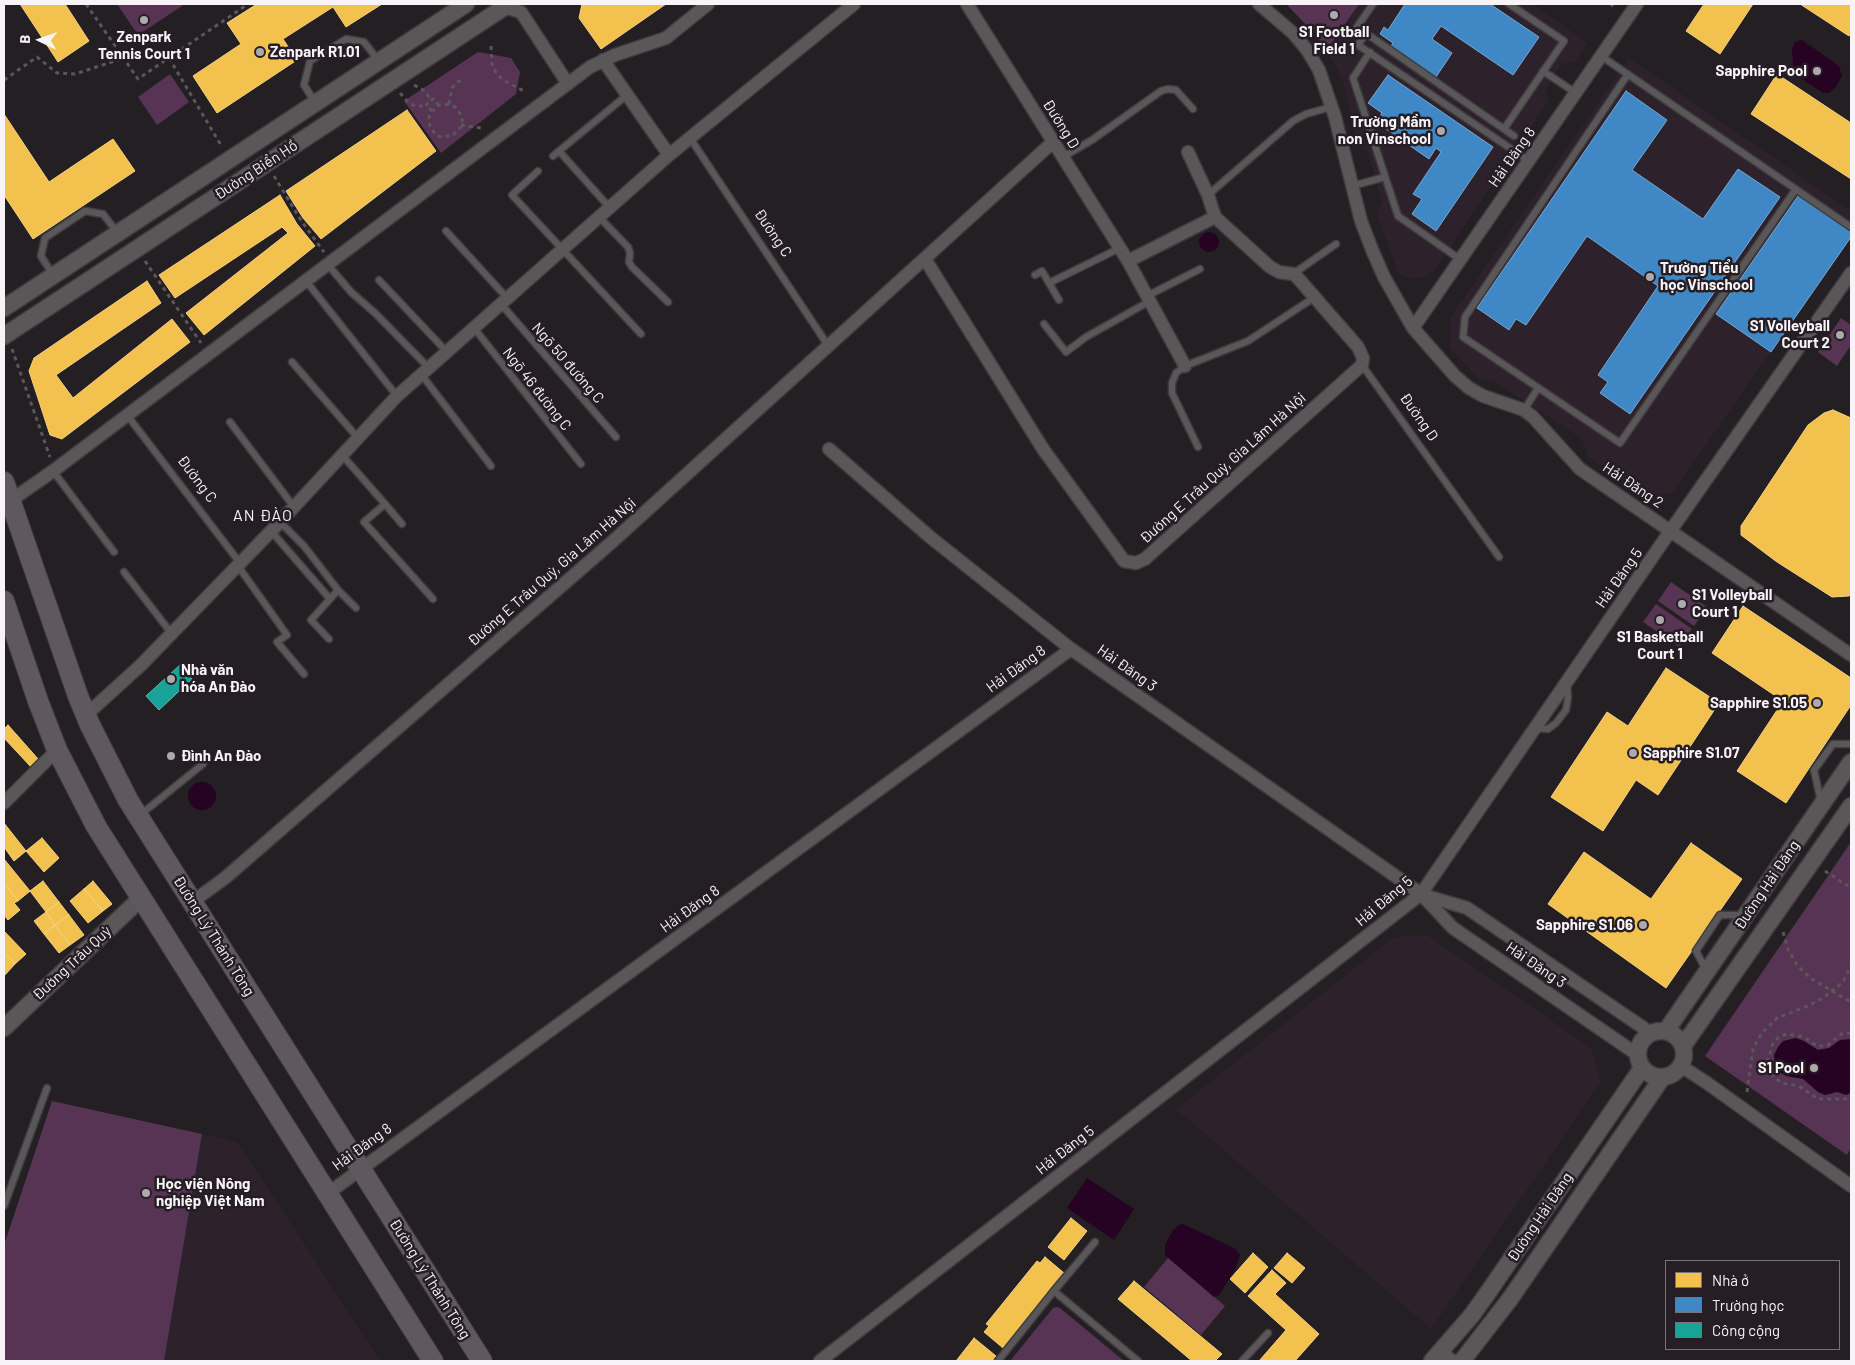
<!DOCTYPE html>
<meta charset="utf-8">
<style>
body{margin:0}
#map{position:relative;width:1855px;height:1365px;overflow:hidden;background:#241f23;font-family:Barlow,sans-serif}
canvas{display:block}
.frame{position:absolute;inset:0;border:5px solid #f8f3f7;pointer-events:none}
.legend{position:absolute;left:1665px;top:1260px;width:175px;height:90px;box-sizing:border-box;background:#251e24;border:1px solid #797378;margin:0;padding:6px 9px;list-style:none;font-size:15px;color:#f8f3f7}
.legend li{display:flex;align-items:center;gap:10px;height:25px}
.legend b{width:25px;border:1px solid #797378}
.north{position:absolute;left:15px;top:15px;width:50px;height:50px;-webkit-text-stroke:4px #251e24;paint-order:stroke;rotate:273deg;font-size:14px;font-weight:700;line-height:20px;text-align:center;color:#f8f3f7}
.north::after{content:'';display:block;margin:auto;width:18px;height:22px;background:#f8f3f7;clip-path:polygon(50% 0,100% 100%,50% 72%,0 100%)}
</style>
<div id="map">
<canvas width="1855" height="1365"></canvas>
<div class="frame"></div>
<ul class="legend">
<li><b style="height:14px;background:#f2c14e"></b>Nhà ở</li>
<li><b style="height:14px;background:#3f88c5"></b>Trường học</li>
<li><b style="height:14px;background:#17a398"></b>Công cộng</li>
</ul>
<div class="north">B</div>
</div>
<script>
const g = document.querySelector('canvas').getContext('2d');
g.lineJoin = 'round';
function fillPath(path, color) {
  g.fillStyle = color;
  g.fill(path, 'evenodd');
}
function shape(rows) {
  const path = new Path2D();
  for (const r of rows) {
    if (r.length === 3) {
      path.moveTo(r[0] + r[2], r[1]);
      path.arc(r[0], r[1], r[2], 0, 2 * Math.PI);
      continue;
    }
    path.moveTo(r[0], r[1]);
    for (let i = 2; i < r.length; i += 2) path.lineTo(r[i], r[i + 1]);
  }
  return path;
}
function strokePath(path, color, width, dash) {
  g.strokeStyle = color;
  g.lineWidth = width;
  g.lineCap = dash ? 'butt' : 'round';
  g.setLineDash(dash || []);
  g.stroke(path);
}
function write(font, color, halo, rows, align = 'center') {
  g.font = font + ' Barlow,sans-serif';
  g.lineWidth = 5;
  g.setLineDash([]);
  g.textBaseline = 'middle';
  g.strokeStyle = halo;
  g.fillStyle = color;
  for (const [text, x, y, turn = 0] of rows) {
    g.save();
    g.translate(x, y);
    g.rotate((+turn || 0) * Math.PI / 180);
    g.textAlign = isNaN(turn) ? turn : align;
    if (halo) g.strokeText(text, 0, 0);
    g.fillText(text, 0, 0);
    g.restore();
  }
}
const built = shape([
 [1359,4,1532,4,1588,43,1575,62,1562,63,1545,89,1549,100,1433,272,1422,278,1409,278,1402,276,1398,272,1376,213,1382,202,1368,152,1357,146,1344,85,1336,66,1326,51],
 [1629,58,1851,211,1851,237,1672,493,1645,497,1588,457,1581,438,1494,381,1478,379,1450,348,1450,318],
 [1427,935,1591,1048,1601,1082,1431,1329,1176,1109,1394,937],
 [52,1101,238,1142,380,1361,4,1361,4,1245]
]);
const green = shape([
 [117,4,185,4,138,35],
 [1286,4,1359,4,1326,51,1316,35],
 [478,52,511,58,520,72,516,94,441,153,404,101],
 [170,74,189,102,157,125,138,97],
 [1841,318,1851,325,1851,345,1837,366,1818,352],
 [1671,582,1707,607,1694,626,1658,601],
 [1656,604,1692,629,1679,647,1643,622],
 [1851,842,1851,1148,1847,1155,1705,1056],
 [52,1101,202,1134,164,1361,4,1361,4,1245],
 [1168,1258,1225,1306,1201,1335,1144,1287],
 [1057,1307,1060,1308,1124,1361,1010,1361,1053,1308]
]);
const water = shape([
 [1802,40,1839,66,1842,76,1835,88,1829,93,1823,93,1796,75,1793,64,1792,49,1795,42],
 [1209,242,10],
 [202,796,14],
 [1796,1038,1804,1041,1818,1050,1829,1048,1840,1040,1851,1039,1851,1093,1846,1095,1837,1092,1825,1095,1818,1092,1803,1079,1786,1076,1779,1072,1775,1064,1774,1055,1778,1047,1783,1041],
 [1087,1178,1134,1209,1114,1240,1067,1208],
 [1183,1224,1236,1249,1240,1255,1235,1270,1219,1295,1214,1297,1165,1255,1165,1245,1173,1230,1179,1225]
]);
const homes = shape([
 [20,4,65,4,89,41,58,62,20,4],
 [257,4,382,4,346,27,333,7,283,39,297,60,217,113,193,76,241,44,227,23,257,4],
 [582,4,666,4,601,49,579,18,582,4],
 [1704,4,1753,4,1720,54,1686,31,1704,4],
 [1800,4,1851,4,1851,32,1849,36,1800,4],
 [1777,74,1851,123,1851,179,1751,114,1777,74],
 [407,110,436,151,321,239,303,218,286,191,407,110],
 [4,114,49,182,113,139,135,171,33,239,4,195,4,114],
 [280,195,297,224,315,246,204,335,186,313,288,233,282,227,175,298,159,275,280,195],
 [147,281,161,303,56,375,73,398,172,319,190,342,62,439,50,435,29,371,34,358,147,281],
 [1833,410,1851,418,1851,594,1849,596,1832,597,1777,562,1741,535,1741,526,1808,425,1824,413,1833,410],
 [1743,606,1851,678,1851,705,1786,803,1737,771,1783,701,1712,653,1743,606],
 [1666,668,1719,703,1658,795,1636,780,1603,831,1551,797,1607,712,1628,726,1666,668],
 [8,725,39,760,31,767,4,738,4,729,8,725],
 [4,823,26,851,14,861,4,847,4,823],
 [42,838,59,858,44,872,26,851,42,838],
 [1691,843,1742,879,1666,988,1548,904,1584,852,1651,899,1691,843],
 [4,859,30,891,18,901,4,883,4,859],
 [43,881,59,902,46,912,30,891,43,881],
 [93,881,112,904,103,911,84,889,93,881],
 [4,883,18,901,14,903,20,910,8,920,4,915,4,883],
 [84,889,103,911,88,923,70,901,84,889],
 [59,902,69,915,55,925,46,912,59,902],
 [46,912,55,925,44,934,34,921,46,912],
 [69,915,84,935,70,945,55,925,69,915],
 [55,925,70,945,59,953,44,934,55,925],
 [4,931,26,954,15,964,4,952,4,931],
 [4,952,15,964,4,976,4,952],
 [1071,1218,1087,1231,1064,1260,1048,1247,1071,1218],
 [1253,1253,1268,1267,1245,1293,1230,1279,1253,1253],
 [1287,1253,1305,1268,1292,1283,1274,1268,1287,1253],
 [1045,1257,1064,1273,1003,1348,984,1332,989,1326,986,1324,1037,1261,1040,1263,1045,1257],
 [1272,1270,1286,1283,1275,1294,1319,1334,1295,1361,1259,1361,1286,1330,1248,1296,1272,1270],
 [1134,1281,1222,1354,1215,1361,1192,1361,1118,1299,1134,1281],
 [974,1338,996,1356,992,1361,956,1361,974,1338]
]);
const schools = shape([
 [1405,4,1490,4,1539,37,1513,75,1441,26,1432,39,1452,53,1436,77,1391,46,1393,43,1380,34,1384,27,1388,30,1405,4],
 [1388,75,1493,147,1436,231,1412,214,1422,199,1413,194,1441,152,1436,148,1429,159,1376,122,1382,113,1368,103,1388,75],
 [1626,91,1667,120,1632,170,1703,219,1738,169,1780,197,1630,414,1600,393,1608,382,1598,375,1658,286,1587,236,1526,325,1516,319,1509,330,1477,308,1626,91],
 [1798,196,1851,232,1851,237,1771,352,1716,314,1798,196]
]);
const public = shape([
 [180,665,192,679,159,710,146,696,180,665]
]);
const path = shape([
 [86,4,138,79,248,4],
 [1610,4,1617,8],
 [491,46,492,64,496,73,503,80,524,91],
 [169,58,222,147],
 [4,80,37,57,57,73,75,74,124,58],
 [414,85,425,91,430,99],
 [400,93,409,103,415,106,426,106],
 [445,104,455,107,462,116,462,122,461,127,453,135,442,137,437,136,430,127,429,117,432,111,436,109,439,105,445,104],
 [449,104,452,88,456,83,463,79],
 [432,111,426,106,429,100,435,99,438,105],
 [461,125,481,128],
 [274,176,302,222,324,252],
 [145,261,201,343],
 [12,349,50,457],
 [1825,871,1851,888],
 [1783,932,1788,949,1797,965,1810,978,1851,1002],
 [1851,1033,1841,1034,1828,1045,1821,1046,1817,1046,1804,1037,1787,1034,1779,1037,1773,1043,1768,1060,1769,1069,1774,1077,1782,1083,1799,1086,1818,1099,1845,1099,1851,1097],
 [1747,1092,1753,1048,1762,1033,1777,1018,1810,1005,1823,998,1843,982,1851,965]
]);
const service = shape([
 [1373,4,1357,27,1514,136],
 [1366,33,1358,45,1529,161],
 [1370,52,1353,78,1398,216,1461,260],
 [1601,56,1851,227],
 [1543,71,1576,93],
 [1628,74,1465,317,1463,337,1620,443,1796,189],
 [315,102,304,85,310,61,346,39,364,42,378,60],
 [1504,129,1564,41,1509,4],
 [690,138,829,347],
 [559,151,610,208],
 [553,156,627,95],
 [1063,157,1092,140,1161,91,1168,89,1176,90,1193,109],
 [538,171,512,195,641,334],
 [1352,186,1385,177],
 [1208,195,1293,121,1306,114,1331,107],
 [599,217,628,247,630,253,629,262,632,267,668,302],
 [446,231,508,299],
 [328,265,351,292,376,314,429,368],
 [1293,274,1336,244],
 [53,275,41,256,45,238,85,211,103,214,117,232],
 [1035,275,1042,271,1059,300],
 [379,280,447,352],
 [306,281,397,396],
 [1049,283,1120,248],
 [1147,296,1200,269],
 [501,304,616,437],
 [1044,324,1066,352,1086,337,1150,301],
 [474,328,581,464],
 [292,362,358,438],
 [1362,365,1499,557],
 [421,374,491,466],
 [1524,410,1538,388],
 [127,415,240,563],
 [230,422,294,507],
 [1198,447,1172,393,1172,383,1176,373,1185,366,1248,341,1315,297],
 [342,455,385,504,364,522,433,599],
 [53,471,114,552],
 [385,504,402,524],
 [280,522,304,546,338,590],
 [271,531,330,599,338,590,356,608],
 [238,566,287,635,277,642,304,674],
 [124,572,172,634],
 [329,639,311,620,330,599],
 [1535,728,1548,729,1556,723,1566,710,1568,698,1567,685],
 [1821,802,1814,770,1833,744,1851,744],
 [140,815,203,764],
 [1706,970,1696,951,1720,915,1743,915],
 [4,1206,47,1088],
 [1054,1291,1095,1242],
 [998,1361,1054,1291,1138,1361],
 [1242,1361,1268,1333]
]);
const minor = shape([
 [967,4,1128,261,1185,366],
 [1259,4,1293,33,1307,50,1319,70,1335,117,1361,221,1373,252,1384,277,1413,328,1455,376,1469,388,1483,396,1524,410,1533,417,1580,469,1851,655],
 [504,7,521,12,568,84],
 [603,60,669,155],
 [925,259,1043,449,1124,561,1136,563,1145,559,1156,549,1362,365,1363,358,1358,347,1297,277,1293,274,1279,272,1270,267,1215,217,1208,195,1188,152],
 [1128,261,1215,217],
 [1413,328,1637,4],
 [829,449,930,537,1071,649,1421,894,1453,928,1638,1055],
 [10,501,53,471,590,67,615,55,666,38,708,4],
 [86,715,141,665,280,522,397,396,669,155,854,4],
 [4,803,57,750],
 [1423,895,1467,908,1651,1033],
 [192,902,225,878,612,542,1053,142],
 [1681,1066,1707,1083,1851,1186],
 [327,1194,1071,649],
 [1441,1352,1453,1361],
 [820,1361,1421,894,1671,530,1851,273]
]);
const tertiary = shape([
 [4,308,466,4],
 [4,336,509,4],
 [4,1028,140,899],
 [1661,1054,23],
 [1666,1031,1851,762],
 [1683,1046,1851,806],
 [1432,1361,1472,1315,1487,1294,1642,1068],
 [1462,1361,1510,1299,1662,1078]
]);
const primary = shape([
 [4,482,78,696,90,725,128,800,482,1361],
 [4,601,38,701,57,750,96,826,433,1361]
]);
const markers = [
 [1334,15,5,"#aea9ad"],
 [144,20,5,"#aea9ad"],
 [260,52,5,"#aea9ad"],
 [1817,71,5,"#aea9ad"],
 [1441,131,5,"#aea9ad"],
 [1650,277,5,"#aea9ad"],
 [1840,335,5,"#aea9ad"],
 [1682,604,5,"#aea9ad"],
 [1660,620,5,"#aea9ad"],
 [171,679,5,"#aea9ad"],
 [1817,703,5,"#aea9ad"],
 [1633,753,5,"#aea9ad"],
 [171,756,5,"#aea9ad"],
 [1643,925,5,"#aea9ad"],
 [1814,1068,5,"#aea9ad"],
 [146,1193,5,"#aea9ad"]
];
const poiNames = [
 ["S1 Football",1334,32,"center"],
 ["Field 1",1334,49,"center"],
 ["Zenpark",144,37,"center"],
 ["Tennis Court 1",144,54,"center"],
 ["Zenpark R1.01",270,52],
 ["Sapphire Pool",1807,71,"right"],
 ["Trường Mầm",1431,122,"right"],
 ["non Vinschool",1431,139,"right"],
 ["Trường Tiểu",1660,268],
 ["học Vinschool",1660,285],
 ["S1 Volleyball",1830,326,"right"],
 ["Court 2",1830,343,"right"],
 ["S1 Volleyball",1692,595],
 ["Court 1",1692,612],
 ["S1 Basketball",1660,637,"center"],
 ["Court 1",1660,654,"center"],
 ["Nhà văn",181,670],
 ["hóa An Đào",181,687],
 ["Sapphire S1.05",1807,703,"right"],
 ["Sapphire S1.07",1643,753],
 ["Đình An Đào",181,756],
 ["Sapphire S1.06",1633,925,"right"],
 ["S1 Pool",1804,1068,"right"],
 ["Học viện Nông",156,1184],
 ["nghiệp Việt Nam",156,1201]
];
const streetNames = [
 ["Đường D",1061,124,58],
 ["Hải Đăng 8",1512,157,-55],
 ["Đường Biển Hồ",256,170,-33],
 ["Đường C",773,233,56],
 ["Ngõ 50 đường C",568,363,49],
 ["Ngõ 46 đường C",537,389,52],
 ["Đường D",1419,417,55],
 ["Đường E Trâu Quỳ, Gia Lâm Hà Nội",1223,468,-42],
 ["Đường C",197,479,53],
 ["Hải Đăng 2",1633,485,34],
 ["Đường E Trâu Quỳ, Gia Lâm Hà Nội",552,572,-41],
 ["Hải Đăng 5",1619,578,-55],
 ["Hải Đăng 3",1127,668,35],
 ["Hải Đăng 8",1016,669,-36],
 ["Đường Hải Đăng",1767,885,-56],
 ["Hải Đăng 5",1384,901,-40],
 ["Hải Đăng 8",690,909,-36],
 ["Đường Lý Thánh Tông",214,936,58],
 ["Đường Trâu Quỳ",72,963,-43],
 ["Hải Đăng 3",1536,965,34],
 ["Hải Đăng 8",362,1147,-36],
 ["Hải Đăng 5",1065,1150,-38],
 ["Đường Hải Đăng",1540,1217,-56],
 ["Đường Lý Thánh Tông",430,1279,58]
];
const neighbourhoodNames = [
 ["AN ĐÀO",263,516]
];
fillPath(built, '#2d222b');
fillPath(green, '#573453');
fillPath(water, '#260323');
fillPath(homes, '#f2c14e');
strokePath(homes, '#f4d081', 1);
fillPath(schools, '#3f88c5');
strokePath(schools, '#76a8d4', 1);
fillPath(public, '#17a398');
strokePath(public, '#5abbb4', 1);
strokePath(service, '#403b3e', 9);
strokePath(minor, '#403b3e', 15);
strokePath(tertiary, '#403b3e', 19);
strokePath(primary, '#403b3e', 22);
strokePath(path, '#5a5659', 3, [4, 4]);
strokePath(service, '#5a5759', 6);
strokePath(minor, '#5a5759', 12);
strokePath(tertiary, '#5a5759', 16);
strokePath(primary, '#60585f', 20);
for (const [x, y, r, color] of markers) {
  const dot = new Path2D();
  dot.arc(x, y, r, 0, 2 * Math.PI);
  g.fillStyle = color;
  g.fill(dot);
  strokePath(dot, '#251e24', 2);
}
write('bold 15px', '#f8f3f7', '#251e24', poiNames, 'left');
write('15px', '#f8f3f7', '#251e24', streetNames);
g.letterSpacing = '1px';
write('16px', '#f8f3f7', '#251e24', neighbourhoodNames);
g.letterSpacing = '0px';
</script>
